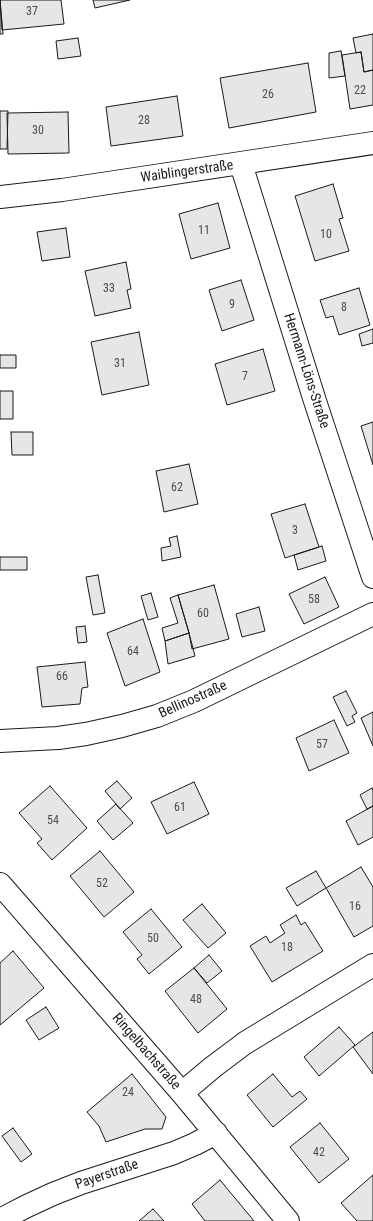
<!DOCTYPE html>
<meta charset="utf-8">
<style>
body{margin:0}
canvas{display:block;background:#fff}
</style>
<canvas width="373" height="1221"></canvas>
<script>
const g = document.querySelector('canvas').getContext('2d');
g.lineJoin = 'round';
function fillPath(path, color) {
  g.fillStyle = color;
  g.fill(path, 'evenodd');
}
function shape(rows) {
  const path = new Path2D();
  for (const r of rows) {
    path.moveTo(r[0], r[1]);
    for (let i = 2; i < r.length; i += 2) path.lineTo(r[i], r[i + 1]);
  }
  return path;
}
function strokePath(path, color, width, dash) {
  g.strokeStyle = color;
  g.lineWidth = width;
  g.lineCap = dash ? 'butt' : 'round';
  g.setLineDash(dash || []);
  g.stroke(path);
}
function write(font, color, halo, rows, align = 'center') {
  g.font = font + ' "Roboto Condensed",sans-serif';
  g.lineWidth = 3;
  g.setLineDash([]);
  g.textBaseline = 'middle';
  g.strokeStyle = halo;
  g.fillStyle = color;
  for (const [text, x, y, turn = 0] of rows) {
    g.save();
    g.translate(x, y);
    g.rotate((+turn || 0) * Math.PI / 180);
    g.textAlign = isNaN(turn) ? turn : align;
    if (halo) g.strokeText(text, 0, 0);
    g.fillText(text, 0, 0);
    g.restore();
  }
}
const building = shape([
 [0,0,61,0,64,24,2,30,0,0],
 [0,0,3,34,0,34,0,0],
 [93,0,130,0,95,8,93,0],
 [373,34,373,70,364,72,361,52,356,53,353,38,373,34],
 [78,38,81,56,58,59,56,41,78,38],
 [341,51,345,76,329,78,329,53,341,51],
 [361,52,364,72,373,70,373,105,350,109,342,55,361,52],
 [308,63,316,112,229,128,220,78,308,63],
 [177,96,183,136,111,146,106,107,177,96],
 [0,111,8,111,7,149,0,149,0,111],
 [68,112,69,153,8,154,7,113,68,112],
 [333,184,343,218,339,219,349,251,315,261,295,196,333,184],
 [218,203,230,248,191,259,179,214,218,203],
 [66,228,70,257,42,261,37,232,66,228],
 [126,262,131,289,127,290,131,308,95,316,85,271,126,262],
 [241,280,254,320,222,331,209,290,241,280],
 [359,288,370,325,339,335,333,316,326,318,320,300,359,288],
 [373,329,373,343,362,346,359,334,373,329],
 [139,332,149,385,102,395,91,342,139,332],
 [263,349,275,391,227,405,215,364,263,349],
 [0,355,16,355,16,368,0,368,0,355],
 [0,391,13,391,13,419,0,419,0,391],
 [373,422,373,465,361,426,373,422],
 [11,432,33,432,33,455,12,455,11,432],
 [189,464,198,504,164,512,156,471,189,464],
 [305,504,319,547,285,558,271,514,305,504],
 [177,536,181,557,162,561,161,548,171,546,169,538,177,536],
 [322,546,326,561,298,570,294,555,322,546],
 [0,557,27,557,27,570,0,570,0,557],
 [98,575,105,613,93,615,86,577,98,575],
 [325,577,339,607,304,624,289,594,325,577],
 [214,585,229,639,192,649,189,633,178,595,214,585],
 [151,593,158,617,148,620,141,596,151,593],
 [178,595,189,633,165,641,162,628,178,623,170,598,178,595],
 [259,607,265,631,242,637,236,614,259,607],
 [143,619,160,672,125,686,107,633,143,619],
 [85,626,87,642,78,643,76,627,85,626],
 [189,633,195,656,168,664,165,641,189,633],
 [85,662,88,687,82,688,80,704,42,707,37,667,85,662],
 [346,691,357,713,352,716,355,722,347,726,333,697,346,691],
 [373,712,373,746,361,718,373,712],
 [334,720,349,753,309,771,296,738,334,720],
 [117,781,132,798,120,809,105,791,117,781],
 [194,782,209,814,167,834,151,802,194,782],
 [50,786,87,828,52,860,37,843,42,839,19,813,50,786],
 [372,788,373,791,373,806,367,809,360,795,372,788],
 [116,804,133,823,113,840,97,821,116,804],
 [373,806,373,837,358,845,346,821,373,806],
 [100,851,134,892,104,917,70,876,100,851],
 [361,867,373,887,373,926,354,937,326,888,361,867],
 [316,871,326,888,297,906,286,888,316,871],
 [202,904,226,933,208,948,183,920,202,904],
 [151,909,182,947,149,974,137,959,142,955,123,932,151,909],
 [296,915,301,925,305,922,323,951,272,982,250,946,266,936,270,943,285,933,280,925,296,915],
 [13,951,44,988,0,1025,0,963,13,951],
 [209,955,222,971,207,983,194,968,209,955],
 [194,968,227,1009,198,1033,165,991,194,968],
 [46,1007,59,1028,39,1040,26,1020,46,1007],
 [339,1027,355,1045,319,1076,304,1057,339,1027],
 [373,1032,373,1074,353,1047,373,1032],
 [132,1074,166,1117,162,1129,145,1129,106,1142,99,1126,87,1112,132,1074],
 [273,1074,292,1097,300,1091,307,1099,273,1127,247,1095,273,1074],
 [320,1123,349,1159,319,1183,290,1147,320,1123],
 [13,1128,32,1154,21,1162,2,1136,13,1128],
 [373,1175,373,1221,357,1221,341,1203,373,1175],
 [220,1180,254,1221,205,1221,192,1204,220,1180],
 [153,1209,164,1221,139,1221,153,1209]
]);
const minor = shape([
 [241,164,314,398,373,577],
 [0,197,62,190,373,143],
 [0,741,58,738,86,734,122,726,157,716,194,701,373,614],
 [0,884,182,1093,288,1221],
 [182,1093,213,1067,245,1043,373,965],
 [0,1220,27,1206,53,1194,81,1183,174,1153,195,1144,216,1133]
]);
const numberNames = [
 ["37",32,12],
 ["22",360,91],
 ["26",268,95],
 ["28",144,121],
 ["30",38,131],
 ["11",204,231],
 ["10",326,235],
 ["33",109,289],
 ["9",232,305],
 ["8",344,308],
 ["31",120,364],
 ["7",245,377],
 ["62",177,488],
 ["3",295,531],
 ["58",314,600],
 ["60",203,614],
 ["64",133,652],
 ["66",62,677],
 ["57",322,745],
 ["61",180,808],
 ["54",53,821],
 ["52",102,884],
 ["16",355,907],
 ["50",153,939],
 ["18",287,948],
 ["48",196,1000],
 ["24",128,1093],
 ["42",319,1153]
];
const streetNames = [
 ["Waiblingerstraße",187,172,-8],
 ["Hermann-Löns-Straße",306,371,72],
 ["Bellinostraße",193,700,-24],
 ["Ringelbachstraße",146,1052,49],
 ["Payerstraße",107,1175,-19]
];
fillPath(building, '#e6e6e6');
strokePath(building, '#1a1a1a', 1);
strokePath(minor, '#1a1a1a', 24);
strokePath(minor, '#fff', 22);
write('12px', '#4d4d4d', null, numberNames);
write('14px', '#1a1a1a', '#fff', streetNames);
</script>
